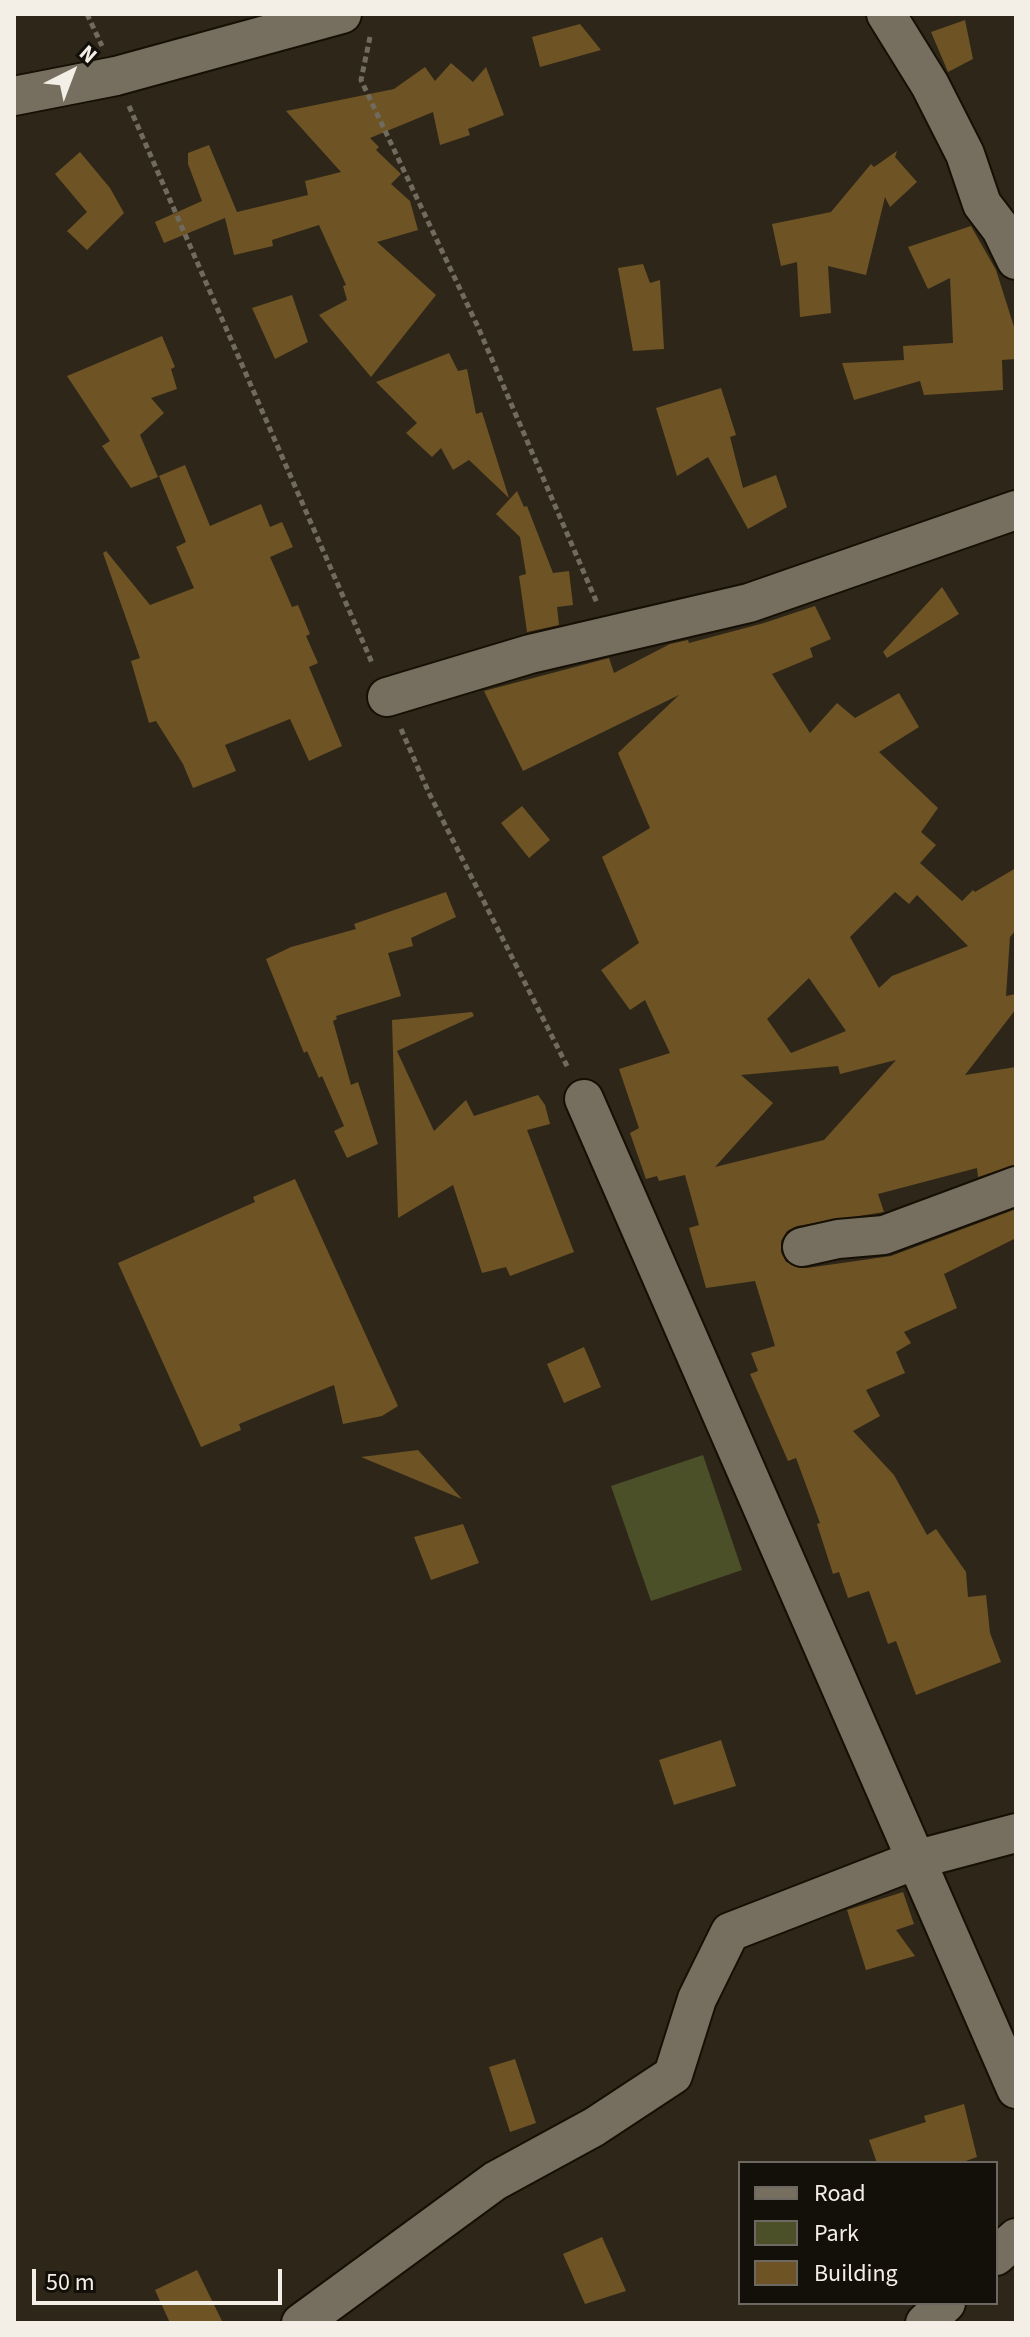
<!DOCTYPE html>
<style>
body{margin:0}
#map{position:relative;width:1030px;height:2337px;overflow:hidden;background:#2e2719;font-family:"Source Sans 3",sans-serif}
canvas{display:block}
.frame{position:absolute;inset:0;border:16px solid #f4efe6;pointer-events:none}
.legend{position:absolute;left:738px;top:2161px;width:260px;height:144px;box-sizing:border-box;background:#13100a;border:2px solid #6d6962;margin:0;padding:10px 14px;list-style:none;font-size:24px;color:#f4efe6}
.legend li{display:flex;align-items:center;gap:16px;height:40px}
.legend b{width:40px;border:2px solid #6d6962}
.north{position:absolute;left:32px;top:32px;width:80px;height:80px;-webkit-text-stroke:6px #13100a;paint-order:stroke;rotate:42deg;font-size:22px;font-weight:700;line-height:32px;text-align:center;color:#f4efe6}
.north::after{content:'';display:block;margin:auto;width:28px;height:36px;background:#f4efe6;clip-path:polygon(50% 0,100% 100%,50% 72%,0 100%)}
.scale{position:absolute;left:32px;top:2269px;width:250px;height:36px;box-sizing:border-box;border:4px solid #f4efe6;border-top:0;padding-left:10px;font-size:24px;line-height:28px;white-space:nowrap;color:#f4efe6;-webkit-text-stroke:6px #13100a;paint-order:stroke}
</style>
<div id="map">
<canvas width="1030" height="2337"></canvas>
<div class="frame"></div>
<ul class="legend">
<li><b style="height:10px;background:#766e5f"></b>Road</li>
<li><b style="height:22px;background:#4b5029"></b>Park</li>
<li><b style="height:22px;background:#6e5325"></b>Building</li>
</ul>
<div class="north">N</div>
<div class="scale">50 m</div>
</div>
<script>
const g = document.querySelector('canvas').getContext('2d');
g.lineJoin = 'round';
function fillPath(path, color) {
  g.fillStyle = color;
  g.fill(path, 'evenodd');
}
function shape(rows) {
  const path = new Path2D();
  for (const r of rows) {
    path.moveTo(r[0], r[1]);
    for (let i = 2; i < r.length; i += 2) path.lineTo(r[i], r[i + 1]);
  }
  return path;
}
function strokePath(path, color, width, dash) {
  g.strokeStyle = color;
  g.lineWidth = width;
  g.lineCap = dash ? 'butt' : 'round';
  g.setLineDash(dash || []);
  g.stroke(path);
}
const green = shape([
 [703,1455,742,1570,651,1601,611,1486]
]);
const building = shape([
 [965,20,973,59,948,72,931,32],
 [580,24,601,50,540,67,532,37],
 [451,63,473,82,486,67,504,115,468,129,470,135,440,145,433,112,370,138,379,147,376,150,401,174,391,184,410,201,418,230,377,242,436,295,371,377,319,315,347,300,343,286,346,285,319,225,272,240,273,246,234,255,225,218,164,243,155,222,202,201,188,164,188,153,209,145,237,212,308,195,305,181,341,172,286,111,394,89,425,67,435,81],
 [897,151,895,157,917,182,890,207,885,197,866,275,828,266,831,313,800,317,797,262,781,266,772,224,831,212,871,164,874,167],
 [80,152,110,188,124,213,87,250,67,231,87,212,55,174],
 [971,226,996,270,1016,333,1016,359,1002,360,1003,390,924,395,920,381,854,400,842,363,904,360,903,346,953,343,950,278,928,289,908,247],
 [643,264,650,283,660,280,664,349,633,351,618,268],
 [292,295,308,342,275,359,252,308],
 [162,336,175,367,171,369,177,389,151,398,164,413,140,435,158,477,131,488,102,446,110,441,67,376],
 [449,353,458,371,467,369,476,414,482,412,509,498,469,460,453,470,441,448,432,457,406,433,417,423,376,382],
 [721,388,736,435,730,437,743,488,776,475,787,507,748,529,708,457,677,476,656,408],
 [185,465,210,526,261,504,270,527,282,522,293,547,270,557,292,607,298,605,310,634,306,636,318,663,309,667,342,746,309,761,290,719,225,745,236,771,193,788,183,764,156,721,149,723,131,661,140,658,103,553,106,551,150,605,194,588,176,547,186,542,159,476],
 [517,491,524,507,527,506,553,573,569,571,573,605,557,607,559,625,527,632,519,576,526,574,520,537,496,514],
 [942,587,959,614,887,658,883,652],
 [815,606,831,639,810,648,813,657,772,674,810,733,837,703,855,718,899,693,919,727,879,752,938,808,921,832,936,845,920,863,962,901,973,890,975,892,1016,868,1016,930,1010,937,1006,996,1016,994,1016,1009,965,1075,1016,1067,1016,1165,978,1177,977,1168,878,1194,884,1212,797,1226,787,1231,781,1241,781,1252,786,1262,807,1268,891,1256,1016,1209,1016,1238,944,1274,957,1308,904,1332,911,1343,896,1352,905,1373,866,1390,880,1416,853,1431,894,1475,927,1535,936,1529,966,1572,968,1597,986,1595,990,1633,1001,1662,916,1695,896,1641,888,1644,869,1591,848,1598,839,1572,833,1574,817,1524,820,1523,796,1458,788,1461,750,1374,758,1371,751,1353,775,1346,755,1281,706,1288,689,1228,699,1225,685,1175,659,1181,657,1176,646,1179,630,1133,639,1128,619,1069,670,1053,645,1000,630,1010,601,970,639,943,602,857,650,828,618,753,679,695,523,771,484,691,609,658,614,673,670,644,688,640,689,643,764,623],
 [895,892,909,904,917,895,968,946,892,976,879,988,850,937],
 [809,978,846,1031,791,1053,767,1019],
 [896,1060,824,1140,715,1167,773,1103,741,1075,838,1066,840,1074],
 [522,806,550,840,529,858,501,823],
 [446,892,456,917,411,938,413,946,388,953,401,996,336,1016,337,1019,333,1021,351,1085,358,1082,378,1144,347,1158,334,1131,344,1126,322,1076,319,1078,307,1051,304,1053,266,959,291,947,356,929,354,924],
 [472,1012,474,1016,397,1051,434,1131,466,1100,474,1116,538,1095,545,1105,550,1124,527,1130,574,1252,510,1276,506,1267,482,1273,453,1185,398,1218,392,1020],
 [295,1179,398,1406,382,1416,343,1424,334,1385,239,1424,241,1430,201,1447,118,1263,255,1202,253,1197],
 [584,1347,601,1387,564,1403,547,1364],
 [418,1450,462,1499,361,1457],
 [463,1524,479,1563,431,1580,414,1537],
 [721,1740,736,1786,674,1805,659,1760],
 [903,1892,914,1924,896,1930,915,1956,866,1970,847,1910],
 [515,2059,536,2123,510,2132,489,2067],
 [964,2104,977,2157,960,2163,877,2163,869,2140,926,2122,924,2116],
 [602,2237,626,2291,585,2304,563,2254],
 [197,2270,223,2323,170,2323,155,2290]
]);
const path = shape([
 [87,14,102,46],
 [370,37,361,80,478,327,597,603],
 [129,106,373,665],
 [401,729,429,793,568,1068]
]);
const minor = shape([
 [886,14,930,85,965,154,982,204,1001,229,1016,260],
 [14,96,116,76,342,14],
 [387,697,530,654,749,603,1016,510],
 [584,1099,1016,2089],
 [802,1247,838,1239,884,1235,1016,1186],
 [996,2256,1016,2238],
 [301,2323,495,2181,594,2127,673,2075,697,1999,730,1932,918,1859,1016,1833],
 [925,2323,946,2303]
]);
fillPath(green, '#4b5029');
fillPath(building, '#6e5325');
strokePath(minor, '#160f04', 42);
strokePath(path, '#716a5e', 5, [6, 4]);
strokePath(minor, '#766e5f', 38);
</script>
